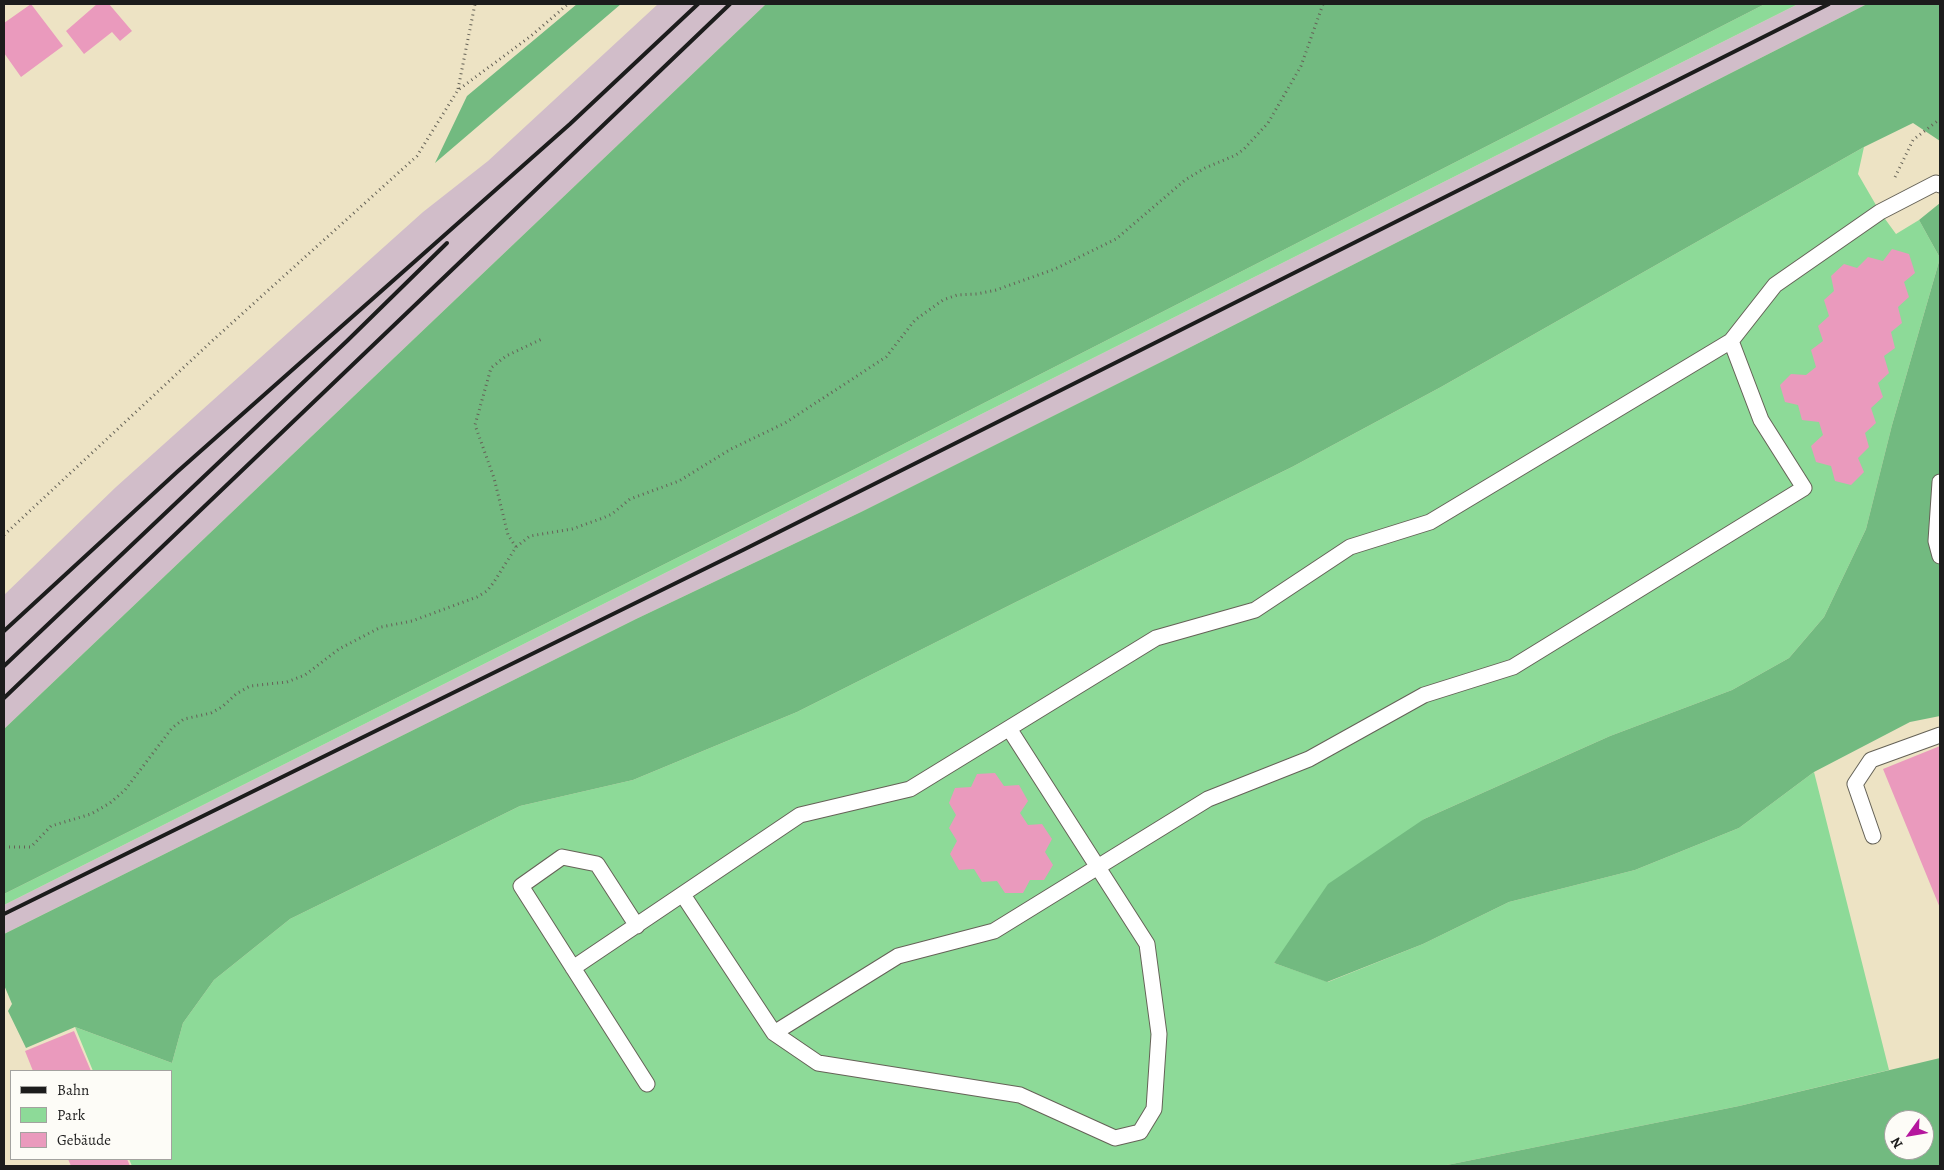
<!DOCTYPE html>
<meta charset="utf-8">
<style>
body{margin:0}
#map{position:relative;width:1944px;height:1170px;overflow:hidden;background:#ede3c4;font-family:Alegreya,serif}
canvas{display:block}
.frame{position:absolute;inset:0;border:5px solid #1c1c1c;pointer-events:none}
.legend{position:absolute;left:10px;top:1070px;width:162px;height:90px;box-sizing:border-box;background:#fdfcf7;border:1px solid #a3a29f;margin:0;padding:6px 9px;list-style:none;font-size:15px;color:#1c1c1c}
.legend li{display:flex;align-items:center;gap:10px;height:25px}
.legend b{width:25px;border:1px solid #a3a29f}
.north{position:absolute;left:1884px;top:1110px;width:50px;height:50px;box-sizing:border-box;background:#fdfcf7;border:1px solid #a3a29f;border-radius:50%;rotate:238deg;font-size:14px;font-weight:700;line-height:20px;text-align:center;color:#1c1c1c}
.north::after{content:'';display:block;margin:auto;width:18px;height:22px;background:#b5179e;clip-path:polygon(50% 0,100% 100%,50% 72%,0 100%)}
</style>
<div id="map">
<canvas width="1944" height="1170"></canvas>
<div class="frame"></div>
<ul class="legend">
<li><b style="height:6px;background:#1c1c1c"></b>Bahn</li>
<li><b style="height:14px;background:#8dda98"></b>Park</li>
<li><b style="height:14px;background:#ea9abd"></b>Gebäude</li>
</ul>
<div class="north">N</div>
</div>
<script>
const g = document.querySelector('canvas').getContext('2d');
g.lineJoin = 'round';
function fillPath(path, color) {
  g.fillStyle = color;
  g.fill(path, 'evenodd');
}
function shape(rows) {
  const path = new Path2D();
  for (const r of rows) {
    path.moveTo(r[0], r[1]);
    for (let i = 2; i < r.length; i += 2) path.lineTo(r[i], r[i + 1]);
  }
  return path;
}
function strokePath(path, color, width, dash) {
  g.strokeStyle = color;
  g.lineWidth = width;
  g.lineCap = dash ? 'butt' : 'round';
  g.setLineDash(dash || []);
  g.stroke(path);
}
const industrial = shape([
 [658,4,766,4,4,729,4,595,116,487,423,212,488,161],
 [1798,4,1867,4,1173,356,861,512,636,619,4,934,4,905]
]);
const green = shape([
 [1765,4,1798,4,4,905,4,894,845,474],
 [1864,147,1858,174,1880,212,1896,234,1919,220,1940,258,1892,425,1866,529,1824,617,1789,658,1732,690,1610,736,1424,819,1274,963,1328,982,1423,944,1509,902,1635,870,1739,828,1814,772,1889,1070,1739,1106,1442,1166,132,1166,129,1159,171,1159,171,1071,93,1071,75,1027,172,1063,183,1023,214,980,290,919,520,806,633,780,797,712,1016,602,1292,467,1441,387]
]);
const forest = shape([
 [577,4,621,4,435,163,467,96],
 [766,4,1765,4,845,474,4,894,4,729],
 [1867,4,1940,4,1940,141,1913,123,1864,147,1441,387,1292,467,1016,602,797,712,633,780,520,806,290,919,214,980,183,1023,172,1063,75,1027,26,1048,8,1011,12,1004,4,985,4,934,636,619,861,512,1173,356],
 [1940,203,1940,716,1910,722,1814,772,1739,828,1635,870,1509,902,1423,944,1327,982,1274,963,1328,884,1424,819,1610,736,1732,690,1789,658,1824,617,1866,529,1892,425,1940,258,1919,220],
 [1940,1058,1940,1166,1442,1166,1739,1106],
 [1894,1120,1924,1120,1924,1150,1894,1150]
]);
const building = shape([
 [31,4,63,46,21,77,4,53,4,23],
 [97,4,109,4,132,31,120,41,112,32,84,54,66,31],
 [1892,249,1909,254,1915,273,1904,282,1909,297,1898,307,1902,323,1891,332,1895,348,1884,356,1889,373,1878,383,1883,397,1871,408,1876,423,1865,433,1869,447,1858,458,1864,472,1851,485,1835,481,1831,466,1816,462,1811,446,1823,435,1819,422,1802,420,1798,405,1785,402,1780,385,1791,374,1806,375,1816,367,1811,350,1823,341,1818,326,1829,316,1824,300,1834,291,1831,276,1844,264,1857,268,1868,257,1883,261],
 [1940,746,1940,908,1883,769],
 [995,773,1004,786,1019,785,1028,801,1020,813,1028,825,1042,824,1052,839,1045,852,1053,865,1044,880,1030,880,1023,893,1005,893,997,881,982,882,974,869,959,870,950,854,957,841,949,828,956,815,949,803,955,788,971,787,977,774],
 [74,1031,91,1071,33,1071,25,1051],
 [68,1159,127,1159,130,1166,71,1166]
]);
const path = shape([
 [458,89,475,4],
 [1895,177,1913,140,1940,119],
 [4,535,212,341,417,156,458,90,531,36,568,4],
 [516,547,508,535,494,478,475,425,491,368,506,356,544,338],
 [4,847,31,847,51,826,91,814,110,803,125,790,172,728,184,719,211,713,222,707,236,694,250,686,287,682,305,675,339,649,381,627,412,621,477,597,487,591,494,582,516,547,530,536,572,529,603,518,612,514,630,499,679,481,731,449,785,423,886,357,915,320,943,300,957,295,977,294,996,290,1055,269,1116,239,1185,180,1205,168,1236,155,1244,149,1268,123,1301,66,1323,4]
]);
const service = shape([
 [1940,482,1936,541,1940,556],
 [1873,836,1855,784,1871,760,1940,735],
 [683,895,774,1033,818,1063,1020,1095,1115,1138,1140,1132,1154,1109,1159,1034,1147,944,1010,730],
 [637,926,597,864,562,857,521,886,647,1084],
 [573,968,800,815,910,789,1156,638,1255,610,1350,547,1430,522,1731,341,1775,285,1880,212,1936,183,1940,185],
 [774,1033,898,956,994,931,1208,799,1309,759,1424,695,1513,667,1804,488,1761,420,1731,341]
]);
const rail = shape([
 [4,631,177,472,570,124,698,4],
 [4,666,348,340,447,243],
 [4,698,730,4],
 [4,914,743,550,1829,4]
]);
fillPath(industrial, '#d1bdc9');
fillPath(green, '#8dda98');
fillPath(forest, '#72ba80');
fillPath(building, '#ea9abd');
strokePath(service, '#656257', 17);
strokePath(path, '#656257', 3, [1, 4]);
strokePath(service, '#fff', 15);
strokePath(rail, '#1c1c1c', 4);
</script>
